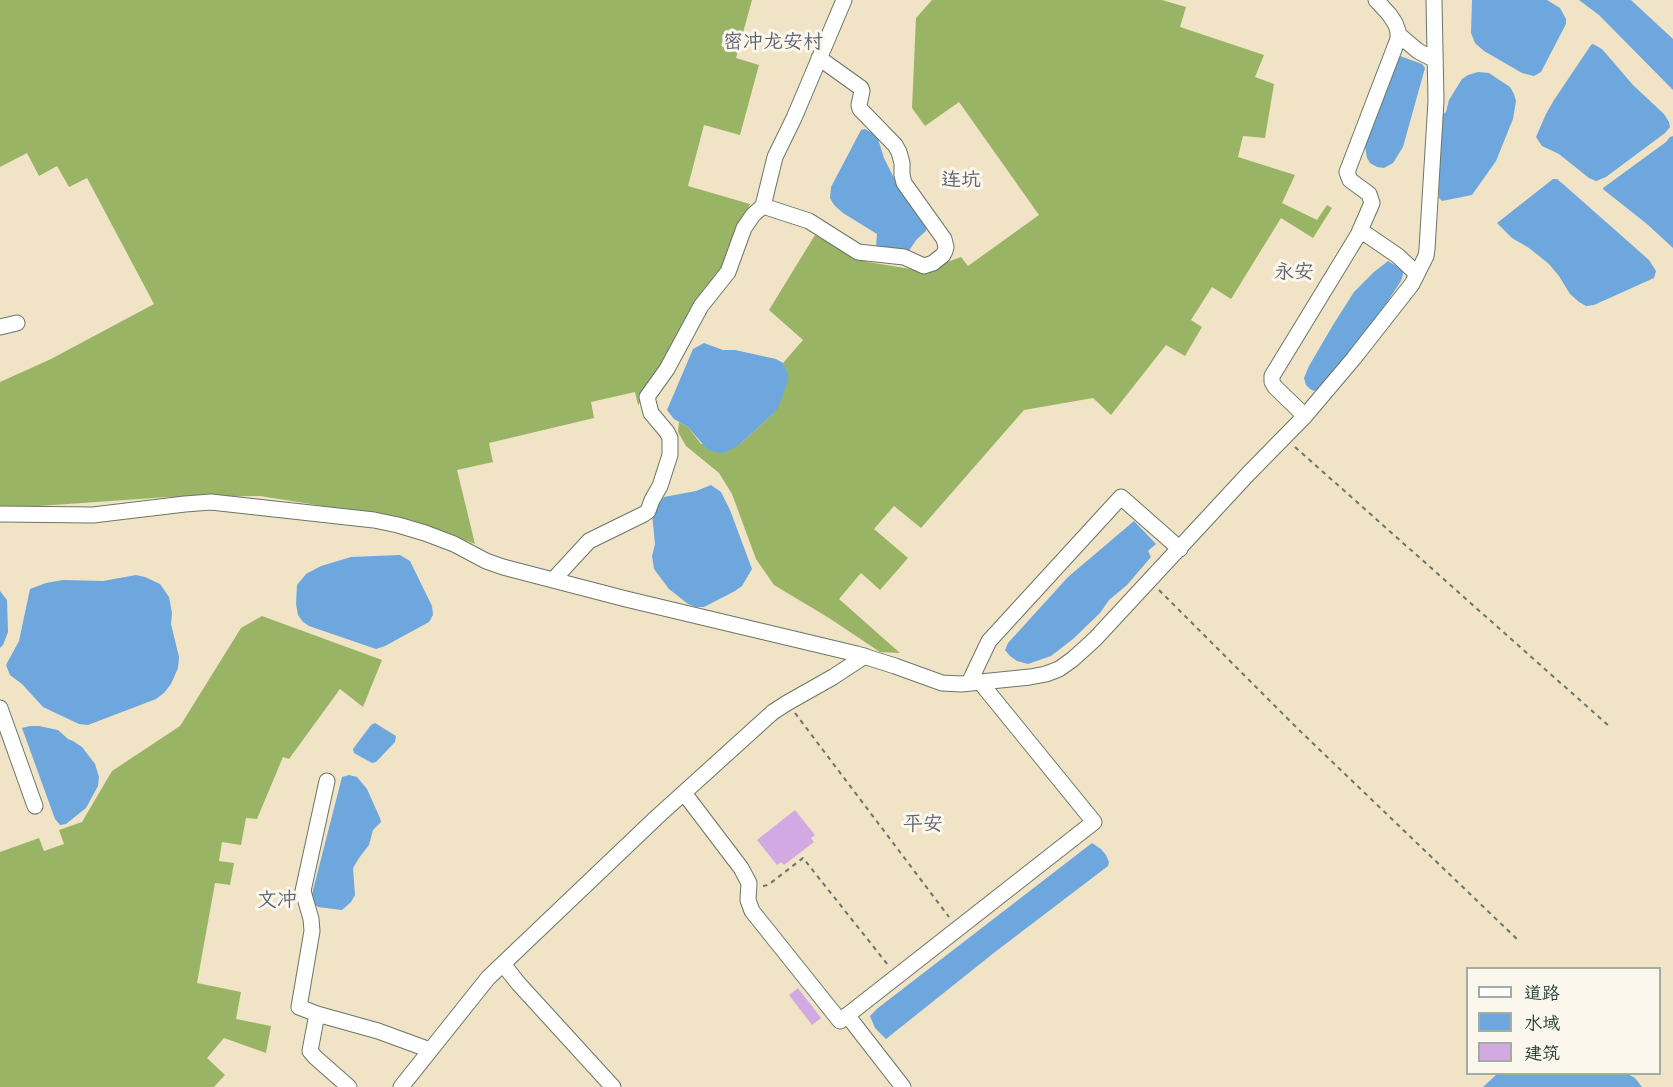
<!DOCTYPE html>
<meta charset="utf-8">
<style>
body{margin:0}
#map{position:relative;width:1673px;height:1087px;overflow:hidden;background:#f1e3c6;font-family:"Balsamiq Sans","LXGW WenKai TC",sans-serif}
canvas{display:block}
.legend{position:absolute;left:1466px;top:967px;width:195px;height:108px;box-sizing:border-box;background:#fbf7ec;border:2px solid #a3ada2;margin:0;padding:8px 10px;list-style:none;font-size:18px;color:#1f3d34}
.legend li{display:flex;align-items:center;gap:12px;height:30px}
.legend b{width:30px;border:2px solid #a3ada2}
</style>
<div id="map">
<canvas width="1673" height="1087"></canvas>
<ul class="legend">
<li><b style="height:8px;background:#fff"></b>道路</li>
<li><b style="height:16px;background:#6da7dd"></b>水域</li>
<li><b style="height:16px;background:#d2a9e3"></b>建筑</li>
</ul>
</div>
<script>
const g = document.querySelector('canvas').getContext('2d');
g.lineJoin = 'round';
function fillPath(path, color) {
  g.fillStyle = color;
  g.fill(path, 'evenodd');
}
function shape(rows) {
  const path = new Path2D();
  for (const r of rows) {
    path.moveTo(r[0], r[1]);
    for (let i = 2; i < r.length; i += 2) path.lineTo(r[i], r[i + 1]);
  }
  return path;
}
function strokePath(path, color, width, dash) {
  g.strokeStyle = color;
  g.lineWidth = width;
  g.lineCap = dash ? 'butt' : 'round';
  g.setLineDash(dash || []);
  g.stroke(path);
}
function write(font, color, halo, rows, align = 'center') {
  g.font = font + ' "Balsamiq Sans","LXGW WenKai TC",sans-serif';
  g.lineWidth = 6;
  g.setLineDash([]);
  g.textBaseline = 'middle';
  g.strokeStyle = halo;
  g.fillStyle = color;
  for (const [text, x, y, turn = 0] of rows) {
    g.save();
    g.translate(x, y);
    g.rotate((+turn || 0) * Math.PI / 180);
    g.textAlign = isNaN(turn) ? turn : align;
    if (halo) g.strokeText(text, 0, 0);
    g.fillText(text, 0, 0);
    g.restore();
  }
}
const forest = shape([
 [0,0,752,0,736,58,759,65,740,135,704,125,688,186,750,204,727,264,638,405,635,392,591,402,594,418,489,443,493,462,457,470,475,544,411,520,260,496,168,497,25,507,0,507,0,382,51,359,154,304,87,178,69,187,57,166,39,176,27,153,0,167],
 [932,0,1162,0,1186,7,1180,27,1264,55,1255,77,1274,84,1265,138,1243,136,1238,157,1295,175,1282,203,1317,220,1327,205,1332,208,1313,238,1281,218,1231,299,1212,287,1191,320,1202,327,1185,356,1166,345,1111,415,1093,398,1024,410,921,528,894,506,874,529,908,558,880,590,861,573,839,599,900,653,880,652,829,618,774,585,756,559,732,494,719,473,686,446,678,432,679,422,688,427,701,444,741,443,773,414,787,382,788,374,783,363,803,340,769,310,815,235,854,257,868,262,923,271,961,257,968,266,1039,215,959,102,925,126,912,108,916,18],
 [262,616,382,660,363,707,340,689,289,759,283,757,257,819,246,818,241,845,222,842,219,861,234,863,230,885,215,883,197,983,241,992,236,1019,271,1026,266,1053,224,1038,207,1058,225,1075,214,1087,0,1087,0,852,39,838,44,851,64,844,59,830,82,822,112,771,180,726,241,628]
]);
const water = shape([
 [1472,0,1547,0,1560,8,1566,19,1566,24,1541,72,1534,76,1522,73,1484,51,1475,43,1471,33],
 [1579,0,1631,0,1673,39,1673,90,1599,15],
 [1593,44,1602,49,1633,85,1664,114,1669,122,1670,127,1665,133,1606,177,1596,181,1589,178,1559,154,1542,146,1536,137,1546,114,1554,100,1591,45],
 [1400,56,1422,64,1425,68,1403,147,1393,163,1384,168,1377,167,1370,163,1367,158,1365,146,1377,107],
 [1478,72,1489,73,1510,87,1514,94,1516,101,1513,119,1496,161,1472,195,1442,201,1439,198,1440,117,1446,112,1449,100,1462,79,1468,75],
 [865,129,872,133,878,139,884,158,893,176,927,225,926,231,917,239,908,252,876,247,877,234,843,213,834,205,830,198,831,187,861,130],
 [1673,136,1673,248,1647,224,1604,190,1603,188,1666,142,1670,137],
 [1553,179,1557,179,1563,184,1649,260,1656,271,1654,278,1594,305,1586,306,1579,302,1570,294,1559,276,1549,264,1529,248,1512,238,1497,223],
 [1388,261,1403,270,1403,274,1401,281,1370,328,1318,389,1314,391,1310,389,1306,385,1304,378,1309,366,1333,325,1354,292,1374,272],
 [704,343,723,350,735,350,776,359,783,363,788,373,788,381,778,408,773,414,741,443,734,448,723,453,714,452,707,449,688,427,674,419,667,410,693,349],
 [711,485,721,492,730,510,752,569,742,586,735,591,704,607,696,607,688,604,669,589,654,569,652,556,655,544,652,513,664,497,696,491],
 [1134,521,1156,544,1148,551,1151,557,1127,585,1109,600,1100,613,1073,639,1051,656,1028,664,1017,661,1010,656,1005,650,1008,643,1068,577],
 [400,555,410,561,432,606,433,615,429,622,385,646,376,649,309,626,303,622,298,615,296,604,297,585,306,574,321,566,351,557],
 [136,575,145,577,160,584,169,597,172,613,171,624,179,657,178,668,171,684,164,693,156,699,88,725,79,724,43,707,22,684,10,675,6,665,19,641,30,589,46,583,63,580,103,581],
 [0,591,7,600,8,632,3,645,0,648],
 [375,723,396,736,395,742,376,762,372,763,354,753,353,749,371,725],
 [30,726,39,726,58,730,68,739,73,741,82,747,95,764,99,777,98,786,86,808,66,824,60,825,55,819,22,728],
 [349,775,357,777,367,789,380,818,381,822,373,830,369,845,359,858,353,868,355,895,351,902,342,910,318,907,312,902,311,898,342,777],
 [1092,843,1101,849,1106,855,1109,862,1108,866,995,952,886,1039,875,1028,870,1016,878,1008],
 [1497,1074,1628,1074,1635,1078,1642,1087,1483,1087]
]);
const building = shape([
 [795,810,815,835,811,838,814,842,784,865,781,862,777,865,757,840],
 [798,988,821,1018,812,1025,789,995]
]);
const path = shape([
 [1295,447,1609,726],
 [1159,590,1298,729,1518,940],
 [795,713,949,917],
 [763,886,768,885,803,858,888,965]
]);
const minor = shape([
 [1399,35,1418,51,1435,60],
 [763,206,809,221,858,252,904,257,924,266,933,263,943,255,945,251,946,247,944,239,904,183,902,175,902,163,899,152,895,145,860,109,859,105,862,91,861,88,819,58],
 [1360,230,1398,256,1417,274],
 [0,327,17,323],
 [1305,416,1275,387,1272,382,1272,376,1358,235,1372,203,1369,194,1350,180,1347,172,1398,39,1398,31,1395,23,1389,14,1376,0],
 [0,514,93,515,185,504,211,502,374,520,398,525,425,533,454,544,486,561,503,567,626,599,857,654,895,666,942,683,961,684,1030,677,1046,674,1059,669,1073,659,1095,639,1249,473,1305,416,1354,358,1412,284,1426,256,1427,249,1436,101,1434,0],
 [553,580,589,541,644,514,648,511,652,500,660,486,670,455,670,438,667,432,651,413,647,397,667,369,701,306,728,272,744,228,753,215,763,206,775,157,794,118,844,0],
 [969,683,989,641,1121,497,1180,549],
 [0,708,35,806],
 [327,781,303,891,311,919,312,931,299,1007,317,1014,310,1051,315,1057,349,1087],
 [684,793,741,868,749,883,748,900,752,911,840,1021,1094,822,980,682],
 [503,964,518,983,613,1087],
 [317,1014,378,1031,430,1050],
 [847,1015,903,1087],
 [401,1087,488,978,657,817,773,712,787,703,833,677,865,656]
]);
const quarterNames = [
 ["密冲龙安村",773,43],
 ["连坑",961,181],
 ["永安",1294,273],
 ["平安",923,825],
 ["文冲",277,901]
];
fillPath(forest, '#9ab466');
fillPath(water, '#6da7dd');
fillPath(building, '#d2a9e3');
strokePath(minor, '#687767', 17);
strokePath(path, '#687767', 2, [4.5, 4.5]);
strokePath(minor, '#fff', 15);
write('20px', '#5e6371', '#fbf7ec', quarterNames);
</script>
